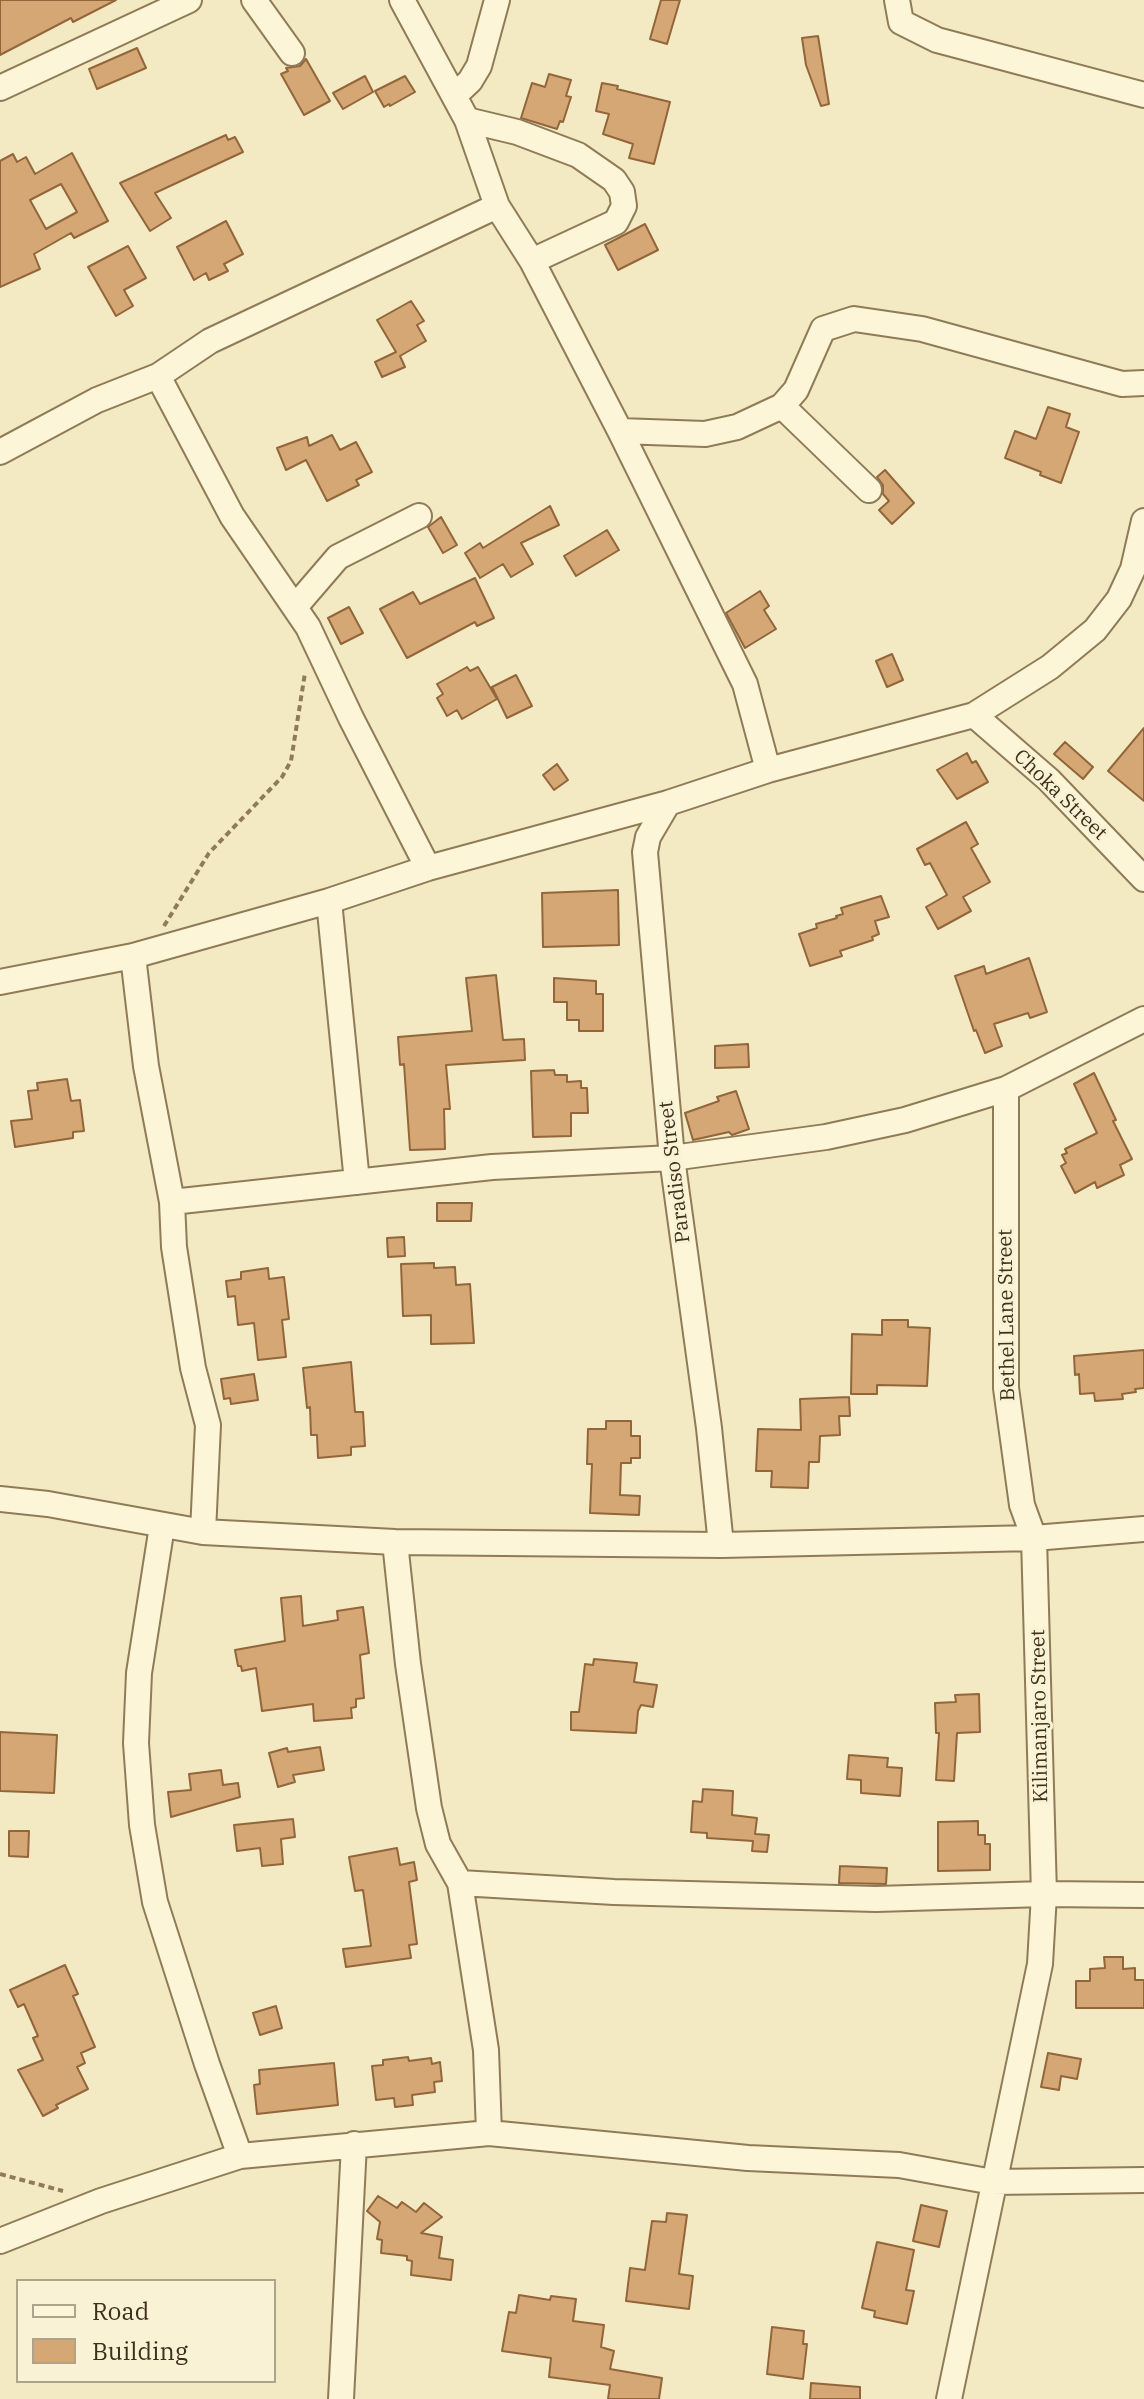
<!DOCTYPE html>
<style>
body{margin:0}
#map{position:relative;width:1144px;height:2399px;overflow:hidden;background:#f3eac3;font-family:"IBM Plex Serif",serif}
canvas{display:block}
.legend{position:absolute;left:16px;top:2279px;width:260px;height:104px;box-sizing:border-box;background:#f9f2d4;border:2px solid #aea48b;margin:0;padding:10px 14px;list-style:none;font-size:24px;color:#3e301d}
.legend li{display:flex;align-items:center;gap:16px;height:40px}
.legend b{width:40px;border:2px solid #aea48b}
</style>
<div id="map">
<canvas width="1144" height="2399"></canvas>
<ul class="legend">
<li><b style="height:10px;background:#fcf5d8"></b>Road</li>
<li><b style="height:22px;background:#d5a775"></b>Building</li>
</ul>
</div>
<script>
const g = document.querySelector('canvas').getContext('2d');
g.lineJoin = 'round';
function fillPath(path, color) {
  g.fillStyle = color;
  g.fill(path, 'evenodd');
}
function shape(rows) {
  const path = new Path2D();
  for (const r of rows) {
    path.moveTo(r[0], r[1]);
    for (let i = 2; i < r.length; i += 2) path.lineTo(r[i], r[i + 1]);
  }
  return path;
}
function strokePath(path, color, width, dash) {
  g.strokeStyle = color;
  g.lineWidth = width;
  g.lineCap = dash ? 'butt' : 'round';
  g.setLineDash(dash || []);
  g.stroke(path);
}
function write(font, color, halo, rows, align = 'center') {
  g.font = font + ' "IBM Plex Serif",serif';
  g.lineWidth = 6;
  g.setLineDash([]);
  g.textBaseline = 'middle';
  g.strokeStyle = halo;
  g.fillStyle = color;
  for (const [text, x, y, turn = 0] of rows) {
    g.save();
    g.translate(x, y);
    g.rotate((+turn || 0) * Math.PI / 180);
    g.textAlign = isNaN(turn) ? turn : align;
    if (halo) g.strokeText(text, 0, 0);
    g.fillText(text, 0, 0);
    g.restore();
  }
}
const building = shape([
 [0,0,116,0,73,22,71,18,0,55,0,0],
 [661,0,680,0,667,44,650,39,661,0],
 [818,36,829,104,821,106,806,65,802,38,818,36],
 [137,48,146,68,97,89,89,69,137,48],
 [306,59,330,101,304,115,281,74,288,71,286,68,300,66,306,59],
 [549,74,571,80,566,96,571,97,563,122,560,121,557,129,521,118,532,83,545,87,549,74],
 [365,76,373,92,343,109,333,93,365,76],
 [405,76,415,92,390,106,389,104,384,107,375,91,405,76],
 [602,83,618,86,617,89,670,102,654,164,629,158,633,144,603,134,609,114,596,111,602,83],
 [226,135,228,140,235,137,243,152,155,193,171,218,150,231,120,183,226,135],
 [72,153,108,221,74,238,71,233,34,254,40,269,0,287,0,161,13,154,17,162,26,157,35,174,72,153],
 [61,184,77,212,46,229,30,200,61,184],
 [226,221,243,254,224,264,228,271,209,280,206,273,194,280,177,247,226,221],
 [645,224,658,250,618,270,605,245,645,224],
 [128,246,146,278,124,290,133,306,116,316,88,267,128,246],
 [411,301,424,321,417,325,426,341,400,356,405,367,382,377,375,362,396,352,377,320,411,301],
 [1048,407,1070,414,1066,427,1079,432,1061,483,1040,475,1041,472,1005,458,1015,431,1036,439,1048,407],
 [332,435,340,450,356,442,372,472,356,480,359,485,327,501,306,460,286,470,277,448,307,437,309,446,332,435],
 [885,470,914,503,892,524,879,510,889,501,883,494,883,485,877,477,885,470],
 [550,506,559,525,521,543,533,564,511,577,503,564,480,578,465,553,480,543,483,548,550,506],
 [441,517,457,545,443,553,428,527,441,517],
 [607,530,619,550,576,576,564,556,607,530],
 [475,578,494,618,477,626,475,622,407,658,380,609,413,592,420,604,475,578],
 [760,591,769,606,764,610,776,629,745,648,726,613,760,591],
 [349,607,363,633,341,644,328,618,349,607],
 [892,654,903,680,887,687,876,661,892,654],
 [467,667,470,671,478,667,497,699,462,719,457,710,447,716,437,698,443,694,437,684,467,667],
 [516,675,532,706,507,718,492,687,516,675],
 [1144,728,1144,801,1108,771,1144,728],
 [1065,742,1093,767,1083,779,1054,754,1065,742],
 [967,753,972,763,976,761,988,782,957,799,937,770,967,753],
 [557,764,568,780,554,790,543,775,557,764],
 [966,822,978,844,971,848,990,882,963,897,971,911,938,929,926,907,947,895,930,863,925,865,917,849,966,822],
 [618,890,619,945,543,947,542,893,618,890],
 [881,896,889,917,875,921,879,934,872,937,873,940,840,951,842,956,810,966,799,934,817,928,816,924,837,918,836,916,843,914,841,908,881,896],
 [1029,958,1047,1012,1030,1018,1028,1013,994,1024,1002,1046,985,1053,976,1030,974,1031,955,976,984,966,986,974,1029,958],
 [496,975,503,1040,524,1039,525,1060,446,1065,450,1109,444,1109,445,1149,410,1150,404,1064,400,1065,398,1037,472,1031,466,978,496,975],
 [554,978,596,981,596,994,603,994,603,1031,579,1031,579,1020,567,1020,567,1002,554,1002,554,978],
 [748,1044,749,1067,715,1068,715,1046,748,1044],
 [554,1070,555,1075,567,1075,567,1082,581,1081,581,1088,587,1088,588,1113,571,1113,571,1136,533,1137,531,1071,554,1070],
 [1094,1073,1116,1120,1113,1121,1132,1159,1120,1165,1124,1175,1097,1188,1095,1182,1075,1193,1061,1166,1066,1163,1062,1155,1067,1153,1065,1149,1097,1133,1074,1084,1094,1073],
 [67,1079,71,1101,80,1100,84,1131,73,1132,73,1138,15,1147,11,1121,32,1119,28,1091,38,1090,37,1083,67,1079],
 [736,1091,749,1129,732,1135,729,1132,693,1140,685,1113,719,1101,717,1097,736,1091],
 [437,1203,472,1203,471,1221,437,1221,437,1203],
 [404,1237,405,1256,388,1257,387,1238,404,1237],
 [434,1263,434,1268,455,1267,456,1285,470,1284,474,1343,431,1344,431,1315,403,1316,401,1264,434,1263],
 [268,1268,269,1279,284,1277,289,1319,282,1320,286,1357,258,1360,254,1323,238,1325,235,1296,228,1297,226,1281,241,1279,241,1272,268,1268],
 [882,1320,908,1320,908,1327,930,1328,927,1386,877,1385,877,1394,851,1394,852,1334,882,1335,882,1320],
 [1144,1350,1144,1388,1135,1389,1136,1392,1122,1394,1123,1399,1095,1401,1094,1393,1080,1394,1079,1374,1075,1375,1074,1356,1144,1350],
 [351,1362,355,1412,363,1412,365,1446,351,1447,351,1455,318,1458,317,1435,311,1435,310,1407,307,1408,303,1368,351,1362],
 [254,1374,258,1400,231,1404,230,1398,224,1399,221,1379,254,1374],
 [849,1397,850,1416,839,1416,840,1435,820,1436,819,1462,809,1462,808,1488,771,1487,772,1471,756,1471,758,1429,801,1430,800,1399,849,1397],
 [606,1421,631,1421,631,1436,640,1436,640,1458,631,1458,631,1463,621,1463,620,1495,640,1496,639,1515,590,1513,592,1464,587,1464,588,1429,606,1429,606,1421],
 [301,1596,303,1626,338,1620,337,1611,363,1607,369,1653,360,1655,364,1698,356,1699,356,1707,351,1708,352,1718,314,1721,313,1704,262,1711,256,1668,242,1671,241,1666,238,1666,235,1650,285,1641,281,1598,301,1596],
 [594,1659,637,1663,634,1682,657,1685,653,1707,641,1705,638,1711,636,1733,571,1730,571,1712,579,1712,585,1664,593,1665,594,1659],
 [979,1694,980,1732,957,1733,954,1781,936,1780,939,1733,936,1733,935,1703,956,1702,955,1695,979,1694],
 [0,1732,57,1735,54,1793,0,1791,0,1732],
 [320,1747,324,1770,293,1775,295,1782,278,1787,269,1753,287,1748,288,1752,320,1747],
 [849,1755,888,1758,887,1767,902,1768,900,1796,861,1793,861,1780,847,1779,849,1755],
 [221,1770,223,1785,238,1783,240,1797,171,1817,168,1792,191,1790,189,1774,221,1770],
 [703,1789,733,1791,732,1815,757,1818,755,1834,769,1835,767,1852,752,1851,753,1841,707,1838,707,1833,691,1832,693,1801,702,1802,703,1789],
 [293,1819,295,1837,281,1839,283,1864,262,1866,260,1848,237,1851,234,1825,293,1819],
 [978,1821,978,1835,985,1835,985,1844,990,1844,990,1870,938,1871,938,1822,978,1821],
 [9,1831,29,1831,28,1857,9,1856,9,1831],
 [397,1848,400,1865,414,1862,417,1880,409,1882,417,1944,409,1945,411,1958,346,1967,343,1949,371,1946,363,1890,355,1891,349,1857,397,1848],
 [840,1866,887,1868,886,1884,839,1883,840,1866],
 [1104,1957,1123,1957,1123,1969,1135,1968,1135,1980,1144,1980,1144,2008,1076,2008,1076,1981,1090,1981,1090,1969,1105,1968,1104,1957],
 [65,1965,78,1994,73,1996,95,2047,81,2053,85,2063,77,2067,88,2089,56,2105,58,2108,43,2116,18,2070,43,2060,33,2038,38,2036,24,2004,18,2007,10,1990,65,1965],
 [276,2006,282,2028,260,2035,253,2013,276,2006],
 [1048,2053,1081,2059,1077,2079,1061,2076,1059,2090,1041,2087,1048,2053],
 [408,2057,409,2061,431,2058,432,2064,440,2062,442,2081,434,2082,435,2092,412,2095,413,2105,395,2107,394,2098,376,2100,372,2066,383,2065,383,2060,408,2057],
 [334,2063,338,2105,257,2114,254,2085,260,2084,259,2070,334,2063],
 [378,2196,397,2208,402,2202,416,2212,424,2203,442,2217,421,2233,442,2237,439,2258,453,2260,451,2280,411,2275,412,2261,407,2260,407,2256,381,2253,382,2240,377,2239,380,2222,367,2211,378,2196],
 [921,2205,947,2211,939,2247,913,2241,921,2205],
 [667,2213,687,2215,679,2274,693,2276,689,2309,626,2301,630,2268,645,2270,652,2221,666,2222,667,2213],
 [877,2242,914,2250,906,2290,914,2291,907,2324,874,2317,875,2311,862,2308,877,2242],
 [519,2295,550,2300,551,2296,576,2299,573,2321,604,2325,601,2347,614,2351,610,2369,662,2378,659,2399,608,2399,610,2385,549,2377,551,2358,502,2351,509,2312,516,2313,519,2295],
 [772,2327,804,2331,803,2344,807,2344,803,2379,767,2374,772,2327],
 [811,2383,860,2387,860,2399,810,2399,811,2383]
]);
const path = shape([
 [164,926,209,853,282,777,291,761,305,673],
 [0,2174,63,2191]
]);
const street = shape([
 [254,0,292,53],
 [402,0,467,120,497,206,532,261,620,431,745,684,768,770],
 [897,0,901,22,937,40,1144,95],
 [0,88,189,0],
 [454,96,470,81,479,66,497,0],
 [467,120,517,132,578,155,614,180,622,192,624,206,616,222,532,261],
 [158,376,232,516,308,627,351,718,428,868],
 [782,406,869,490],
 [620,431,705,434,737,427,782,406,796,390,823,329,854,319,922,329,1122,384,1144,383],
 [0,452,97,400,158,376,210,341,497,206],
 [295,607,338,557,419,516],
 [974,715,1049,780,1144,879],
 [668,803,648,837,645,852,672,1158,709,1428,721,1545],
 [329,901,357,1182],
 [133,956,146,1066,172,1202,174,1247,193,1368,208,1425,203,1532],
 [0,982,133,956,329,901,428,868,668,803,768,770,974,715,1050,667,1095,630,1119,599,1133,569,1144,521],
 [172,1202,492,1167,672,1158,826,1137,905,1120,1006,1089,1144,1019],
 [0,1499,48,1504,203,1532,395,1542,721,1545,1034,1538,1144,1529],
 [162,1526,139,1673,136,1743,142,1825,155,1902,207,2064,240,2156],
 [395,1542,408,1664,429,1808,438,1844,460,1883,614,1892,876,1899,1044,1894,1144,1895],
 [460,1883,486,2050,489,2133],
 [0,2241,101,2201,240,2156,489,2133,748,2158,899,2165,993,2182,1144,2180],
 [341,2399,354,2144],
 [949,2399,1040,1964,1044,1894,1034,1538,1022,1505,1006,1388,1006,1089]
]);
const streetNames = [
 ["Choka Street",1060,795,44],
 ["Paradiso Street",675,1172,-97],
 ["Bethel Lane Street",1007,1315,-91],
 ["Kilimanjaro Street",1040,1716,-91]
];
fillPath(building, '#d5a775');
strokePath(building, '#92663a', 2);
strokePath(street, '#907b57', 28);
strokePath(path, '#907b57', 4, [6, 4]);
strokePath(street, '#fcf5d8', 24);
write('20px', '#3e301d', '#f9f2d4', streetNames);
</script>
